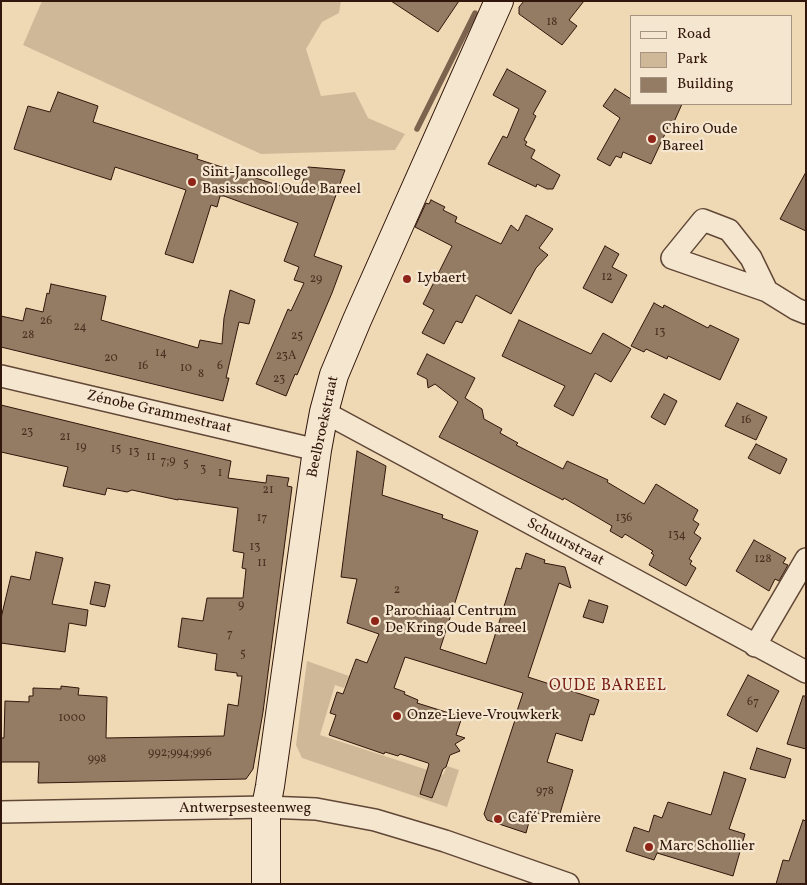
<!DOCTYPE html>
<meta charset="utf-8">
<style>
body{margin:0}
#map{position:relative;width:807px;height:885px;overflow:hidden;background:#efd9b5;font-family:Vollkorn,serif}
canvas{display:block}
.frame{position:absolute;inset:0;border:2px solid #31160b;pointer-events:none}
.legend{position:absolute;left:630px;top:15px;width:162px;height:90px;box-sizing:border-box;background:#f5e6cf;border:1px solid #a79381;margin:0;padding:6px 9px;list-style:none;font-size:15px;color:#31160b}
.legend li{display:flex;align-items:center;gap:10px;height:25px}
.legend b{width:25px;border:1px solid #a79381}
</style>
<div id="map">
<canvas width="807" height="885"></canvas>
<div class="frame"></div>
<ul class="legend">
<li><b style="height:6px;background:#f5e6cf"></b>Road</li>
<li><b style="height:14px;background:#cfb898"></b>Park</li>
<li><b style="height:14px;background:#947b63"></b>Building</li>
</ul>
</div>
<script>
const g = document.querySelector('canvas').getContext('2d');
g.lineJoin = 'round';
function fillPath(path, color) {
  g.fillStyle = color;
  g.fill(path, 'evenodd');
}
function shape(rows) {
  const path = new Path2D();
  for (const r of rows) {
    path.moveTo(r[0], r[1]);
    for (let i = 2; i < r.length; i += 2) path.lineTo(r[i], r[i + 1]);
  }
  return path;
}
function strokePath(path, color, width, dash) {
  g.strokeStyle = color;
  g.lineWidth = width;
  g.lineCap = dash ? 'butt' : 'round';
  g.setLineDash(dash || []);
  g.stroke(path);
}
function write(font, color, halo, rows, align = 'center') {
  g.font = font + ' Vollkorn,serif';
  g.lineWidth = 4.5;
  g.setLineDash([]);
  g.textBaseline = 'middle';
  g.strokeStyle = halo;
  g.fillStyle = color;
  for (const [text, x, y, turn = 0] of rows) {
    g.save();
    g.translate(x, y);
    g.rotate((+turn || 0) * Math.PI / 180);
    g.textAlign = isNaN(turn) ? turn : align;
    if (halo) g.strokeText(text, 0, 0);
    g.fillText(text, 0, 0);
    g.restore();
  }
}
const green = shape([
 [42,1,341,1,339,13,322,22,306,49,321,96,355,92,368,118,405,134,395,150,261,154,23,45],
 [307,661,349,676,344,688,335,685,320,735,443,775,447,766,459,770,447,807,302,758,296,745]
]);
const stream = shape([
 [417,129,475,13]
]);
const building = shape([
 [391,1,459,1,438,32,391,1],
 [524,1,584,1,569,20,577,26,562,45,519,14,519,7,524,1],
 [507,69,546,91,533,114,536,116,524,140,527,142,525,145,535,150,531,158,560,175,553,189,547,189,537,184,536,187,488,164,503,136,507,138,519,109,493,95,507,69],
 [615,89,631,99,631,104,682,104,674,122,671,121,651,164,623,152,621,158,616,156,610,166,597,159,620,118,603,106,615,89],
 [58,92,98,106,93,122,198,155,197,159,293,190,293,188,300,190,308,167,345,170,314,256,342,266,332,293,297,375,295,374,286,396,256,384,288,309,291,311,304,283,294,280,299,267,284,261,298,223,224,196,220,196,217,207,211,205,193,263,165,254,186,190,115,167,111,180,14,149,28,106,50,112,58,92],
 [806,172,806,231,780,219,806,172],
 [431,200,445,207,443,210,457,217,455,222,501,244,511,225,518,231,526,215,553,229,539,248,548,255,536,268,511,314,476,295,462,323,456,321,444,344,422,333,434,310,423,304,452,246,415,227,426,203,429,204,431,200],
 [605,246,619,254,612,267,627,275,612,303,583,288,605,246],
 [51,284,106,296,101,320,198,348,200,340,222,344,224,318,230,290,255,300,249,324,239,322,226,378,229,378,223,401,1,347,1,316,23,321,26,308,43,312,47,293,49,294,51,284],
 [654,303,663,308,664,305,708,328,710,325,739,339,720,380,668,356,667,359,646,349,644,352,631,346,654,303],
 [519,320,591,354,603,333,631,349,611,382,595,373,573,416,554,406,565,386,502,356,519,320],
 [427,354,475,378,465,398,482,409,484,419,502,429,500,433,518,443,516,445,563,469,567,461,608,480,607,482,644,504,656,484,698,510,693,520,699,524,694,533,701,538,689,559,692,561,690,564,696,568,686,586,649,565,654,555,651,553,653,551,625,534,622,538,610,531,612,526,564,498,563,500,439,437,458,402,435,384,428,388,427,379,417,374,427,354],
 [664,394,677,401,665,425,651,417,664,394],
 [737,403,767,417,756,440,725,426,737,403],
 [1,405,231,461,228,478,266,483,267,475,289,478,287,486,292,487,263,712,253,769,246,779,38,783,39,762,1,762,1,738,4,738,5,701,29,702,29,696,33,696,33,688,61,689,61,686,79,688,78,695,107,697,106,738,224,736,228,704,238,706,242,676,237,676,237,673,215,670,217,654,178,647,182,618,203,621,207,598,243,598,246,569,242,568,244,553,233,551,238,508,178,499,178,500,132,490,127,492,107,488,105,495,63,486,68,467,1,452,1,405],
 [756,444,787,459,780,474,748,458,756,444],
 [357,451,386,466,382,495,443,515,442,518,478,531,440,649,486,664,516,568,521,569,526,553,545,560,544,563,565,567,571,588,559,583,528,677,599,700,594,715,590,714,582,741,556,733,547,762,573,770,558,820,532,811,526,833,487,820,484,814,518,711,517,711,523,693,405,657,394,688,405,692,404,694,418,700,417,703,462,717,456,735,465,738,455,744,460,751,450,755,446,767,443,769,432,798,420,794,429,764,428,763,400,754,398,756,385,752,384,754,329,735,336,715,330,713,337,692,343,694,356,659,367,663,379,634,347,623,357,579,341,577,357,451],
 [754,540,786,558,783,563,788,565,779,581,775,579,769,591,736,571,754,540],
 [36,552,63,558,52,604,88,610,86,626,69,623,65,652,1,643,1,618,11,576,30,580,36,552],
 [95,582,110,585,105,607,90,604,95,582],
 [589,600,608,606,603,623,583,617,589,600],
 [748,675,779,691,757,732,727,715,748,675],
 [803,696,806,696,806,749,787,744,803,696],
 [757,748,791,759,785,778,750,769,757,748],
 [724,772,746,779,729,829,745,834,733,876,657,853,654,860,626,851,634,827,649,832,654,815,662,818,668,802,711,815,724,772],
 [803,820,806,821,806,884,776,884,783,860,789,861,803,820]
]);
const street = shape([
 [767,291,751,258,729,230,703,220,672,258,767,291,796,309,806,313],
 [1,376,317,450],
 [324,412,806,672],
 [755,646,806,559],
 [1,812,266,807,316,809,375,820,445,841,568,884]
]);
const secondary = shape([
 [266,884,266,807,270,786,317,450,324,412,334,375,357,320,499,1]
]);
const markers = [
 [652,139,5,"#8f2418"],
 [192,182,5,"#8f2418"],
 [407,279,5,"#8f2418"],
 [375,621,5,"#8f2418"],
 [397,716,5,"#8f2418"],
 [498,819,5,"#8f2418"],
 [649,847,5,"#8f2418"]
];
const numberNames = [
 ["18",552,23],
 ["12",607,278],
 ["29",316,280],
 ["26",46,322],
 ["24",80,328],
 ["13",660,333],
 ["28",28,336],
 ["25",297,337],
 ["14",161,354],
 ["23A",286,357],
 ["20",111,359],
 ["16",143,367],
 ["6",220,367],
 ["10",186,369],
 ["8",201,375],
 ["23",279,380],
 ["16",746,421],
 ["23",27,433],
 ["21",65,438],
 ["19",81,448],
 ["15",116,450],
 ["13",134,453],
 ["11",151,458],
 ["7;9",168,462],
 ["5",186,465],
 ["3",203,470],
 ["1",220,474],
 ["21",268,491],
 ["17",262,519],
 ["136",624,519],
 ["134",677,536],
 ["13",255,548],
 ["128",763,560],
 ["11",262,564],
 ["2",397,591],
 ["9",241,606],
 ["7",230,635],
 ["5",243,655],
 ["67",753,703],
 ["1000",72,719],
 ["992;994;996",180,754],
 ["998",97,760],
 ["978",545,792]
];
const poiNames = [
 ["Chiro Oude",662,130],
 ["Bareel",662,147],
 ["Sint-Janscollege",202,173],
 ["Basisschool Oude Bareel",202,190],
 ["Lybaert",417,279],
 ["Parochiaal Centrum",385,612],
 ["De Kring Oude Bareel",385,629],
 ["Onze-Lieve-Vrouwkerk",407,716],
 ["Café Première",508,819],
 ["Marc Schollier",659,847]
];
const streetNames = [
 ["Zénobe Grammestraat",159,413,13],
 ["Beelbroekstraat",324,427,-78],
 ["Schuurstraat",565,543,28],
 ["Antwerpsesteenweg",245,809]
];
const neighbourhoodNames = [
 ["OUDE BAREEL",608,687]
];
fillPath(green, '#cfb898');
strokePath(stream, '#7c634e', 5.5);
fillPath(building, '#947b63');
strokePath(building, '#31160b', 1);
strokePath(street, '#604736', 24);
strokePath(secondary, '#31160b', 30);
strokePath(street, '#f5e6cf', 21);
strokePath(secondary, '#f5e6cf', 28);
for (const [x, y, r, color] of markers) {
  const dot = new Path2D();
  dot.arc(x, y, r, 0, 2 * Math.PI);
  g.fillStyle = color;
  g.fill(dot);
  strokePath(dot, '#f5e6cf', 2);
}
write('12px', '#4a2f21', null, numberNames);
write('15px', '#31160b', '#f5e6cf', poiNames, 'left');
write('15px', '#31160b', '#f5e6cf', streetNames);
g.letterSpacing = '1px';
write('16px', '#7a1f14', '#f5e6cf', neighbourhoodNames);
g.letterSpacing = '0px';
</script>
